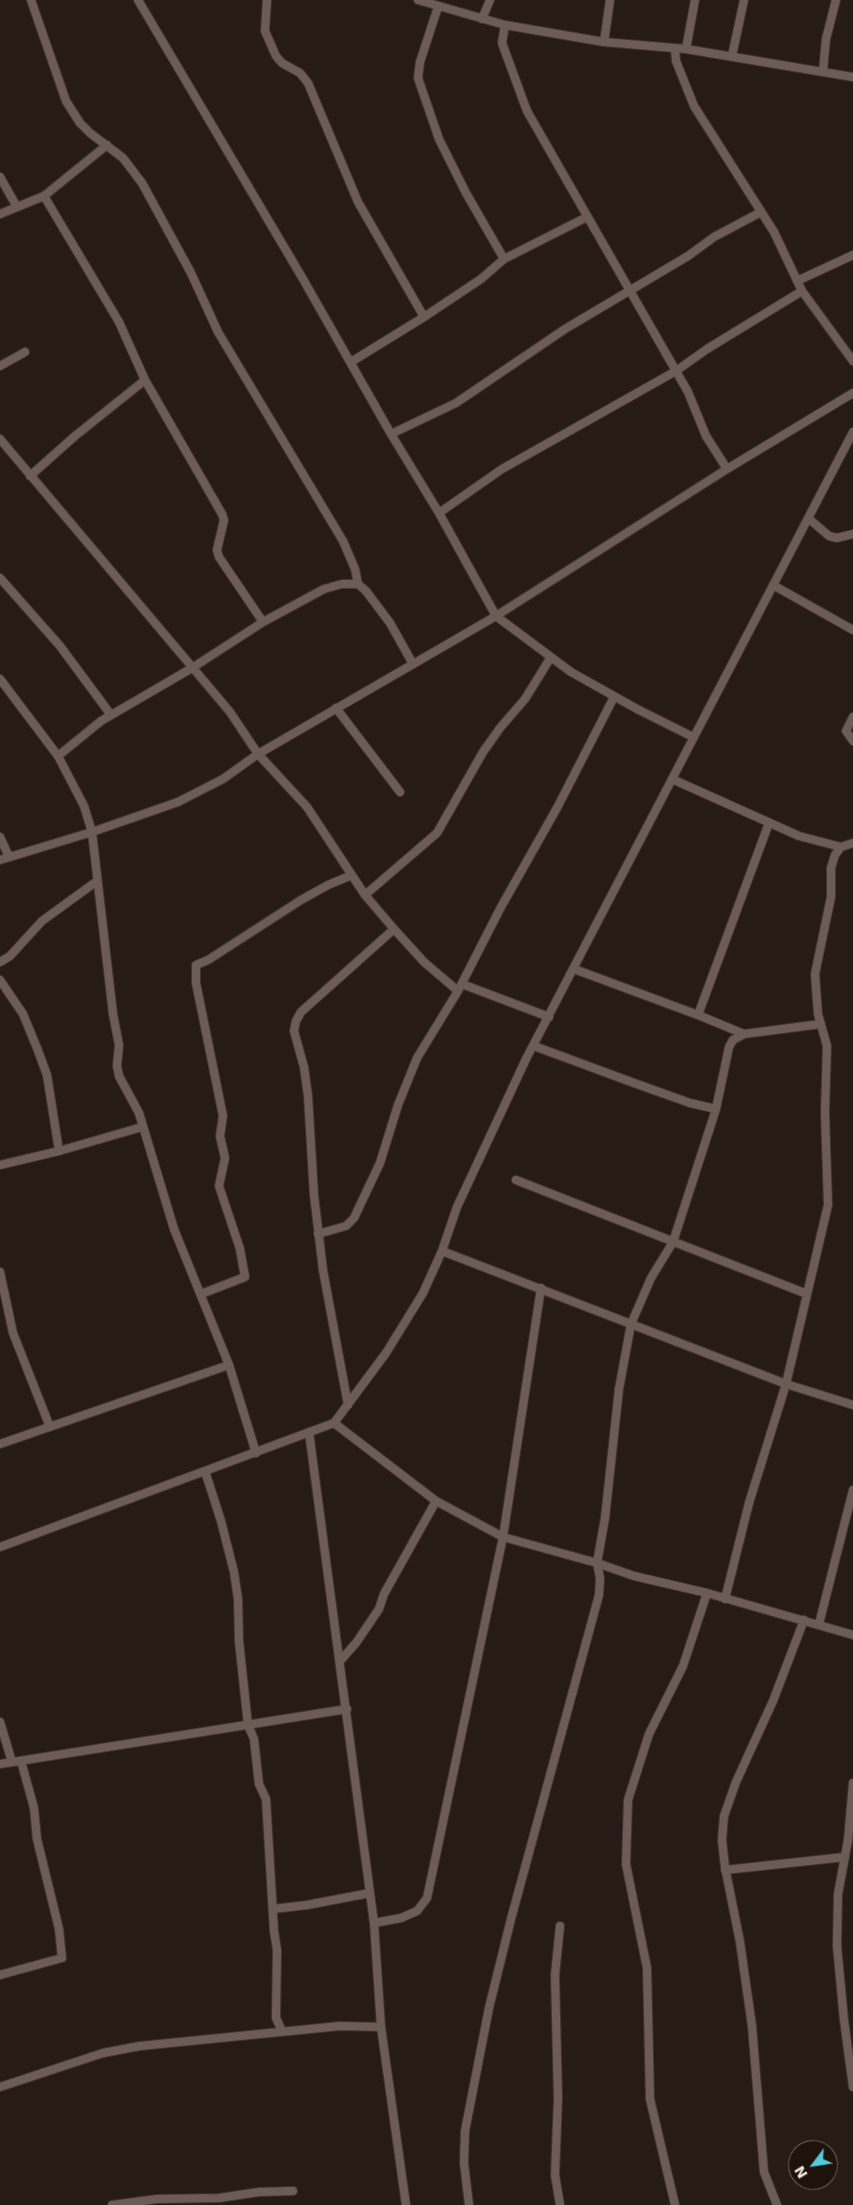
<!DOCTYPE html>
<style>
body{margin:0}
#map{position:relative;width:853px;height:2205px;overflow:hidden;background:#271b15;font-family:"DejaVu Sans",sans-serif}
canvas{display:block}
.north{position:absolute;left:788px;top:2140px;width:50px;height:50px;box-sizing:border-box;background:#1e120c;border:1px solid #716661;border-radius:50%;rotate:239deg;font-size:14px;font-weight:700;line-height:20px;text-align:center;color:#ede4e0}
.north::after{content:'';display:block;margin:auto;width:18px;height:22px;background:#52cbd8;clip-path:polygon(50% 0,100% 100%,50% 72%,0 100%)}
</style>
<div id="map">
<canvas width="853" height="2205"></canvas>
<div class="north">N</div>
</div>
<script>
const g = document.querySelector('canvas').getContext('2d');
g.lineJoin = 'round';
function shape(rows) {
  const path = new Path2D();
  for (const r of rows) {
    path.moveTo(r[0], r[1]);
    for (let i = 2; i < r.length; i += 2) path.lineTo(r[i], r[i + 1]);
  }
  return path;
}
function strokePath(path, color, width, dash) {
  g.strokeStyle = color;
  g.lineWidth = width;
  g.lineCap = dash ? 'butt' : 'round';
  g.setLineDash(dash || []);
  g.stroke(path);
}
const minor = shape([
 [31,0,66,101,80,123,90,133,123,158,142,183,191,273,218,332,343,541,355,569,358,584],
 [138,0,303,279,391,434,439,513,496,616,571,672,637,709,693,737],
 [267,0,265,31,276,56,282,63,300,73,308,83,358,202,424,317],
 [418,0,505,25,604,42,686,49,853,77],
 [438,7,420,62,418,78,439,139,466,193,504,259],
 [482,19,490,0],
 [505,25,502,43,527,111,688,392,706,436,727,469],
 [604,42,610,0],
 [675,49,676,61,694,106,774,232,802,291,853,361],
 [686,49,695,0],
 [732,56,744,0],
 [823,71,826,39,836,0],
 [0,177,17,207],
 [44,196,119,322,145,380,222,514,224,520,217,550,219,557,263,622],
 [0,214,44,196,107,145],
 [797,281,853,255],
 [351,362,424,317,481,279,504,259,587,217],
 [0,366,25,352],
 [391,434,456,403,565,329,688,256,714,237,761,212],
 [0,439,230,712,258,754,307,807,365,895,394,929,301,1012,296,1021,294,1031,304,1067,308,1096,314,1195,323,1270,348,1405],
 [30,476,75,436,145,380],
 [439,513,502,469,676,371,707,349,802,291],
 [808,518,829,536,837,538,853,534],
 [0,578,60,646,111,715],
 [773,585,853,630],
 [0,679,58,756,84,806,92,832,113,1014,119,1045,117,1066,119,1076,139,1113,174,1229,229,1365,256,1453],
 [336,708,400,792],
 [853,717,846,731,853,741],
 [58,756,101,721,192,668,263,622,324,589,342,584,358,584,366,591,390,623,413,664],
 [672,779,799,836,841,847,853,843],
 [0,837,9,857],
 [0,860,92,832,178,802,223,779,258,754,496,616,727,469,853,393],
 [365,895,437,833,483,752,500,728,525,699,551,657],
 [394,929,424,962,458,991,501,907,557,808,614,697],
 [0,962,10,956,42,921,97,881],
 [574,969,698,1015,744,1034],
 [0,980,23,1014,37,1048,47,1075,59,1151],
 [462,984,549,1017],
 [698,1015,769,823],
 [534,1046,634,1083,690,1103,716,1109],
 [0,1165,59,1151,142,1127],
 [516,1180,807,1294],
 [318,1234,346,1226,354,1218,380,1163,398,1105,417,1058,458,991],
 [442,1251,786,1384,853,1405],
 [0,1272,13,1333,50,1427],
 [201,1294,245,1277,240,1249,219,1186,225,1158,220,1136,223,1116,196,983,196,965,208,960,301,900,328,885,352,875],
 [334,1423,386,1353,423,1293,442,1251,457,1207,526,1059,853,432],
 [309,1432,374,1923,381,2027,406,2205],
 [0,1444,229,1365],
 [205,1471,221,1521,234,1572,238,1599,239,1641,248,1725,254,1739,259,1784,266,1799,274,1931,277,1950,276,2018,282,2031],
 [0,1547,334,1423,436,1501,503,1537,597,1563,634,1576,707,1593,853,1635],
 [725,1599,749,1503,786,1384,828,1205,825,1112,827,1046,818,1014,815,974,831,897,831,868,835,855,841,847],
 [819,1624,853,1490],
 [340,1661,356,1643,379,1609,384,1594,436,1501],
 [0,1722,12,1762],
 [0,1764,347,1709],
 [853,1783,848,1840,838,1894,837,1946,844,2020,853,2087],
 [725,1870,845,1857],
 [273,1909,307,1905,370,1893],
 [374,1923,401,1918,417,1911,427,1898,503,1537,541,1288],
 [0,1975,62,1958,59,1929,37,1839,34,1808,21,1761],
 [0,2087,103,2053,140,2046,340,2026,381,2027],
 [112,2205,157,2199,219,2198,259,2192,293,2191],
 [469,2205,464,2163,465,2131,489,2008,511,1919,599,1595,600,1578,597,1563,605,1518,619,1389,631,1324,651,1278,673,1242,716,1109,729,1047,733,1040,744,1034,821,1024],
 [560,2205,555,2175,558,2098,555,1975,560,1926],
 [675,2205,650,2099,647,1968,626,1864,628,1800,649,1734,683,1666,707,1593],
 [777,2205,764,2172,752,2026,740,1942,725,1867,722,1840,724,1816,736,1782,773,1701,804,1620]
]);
strokePath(minor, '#413733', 10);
strokePath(minor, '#6c5c55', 8);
</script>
